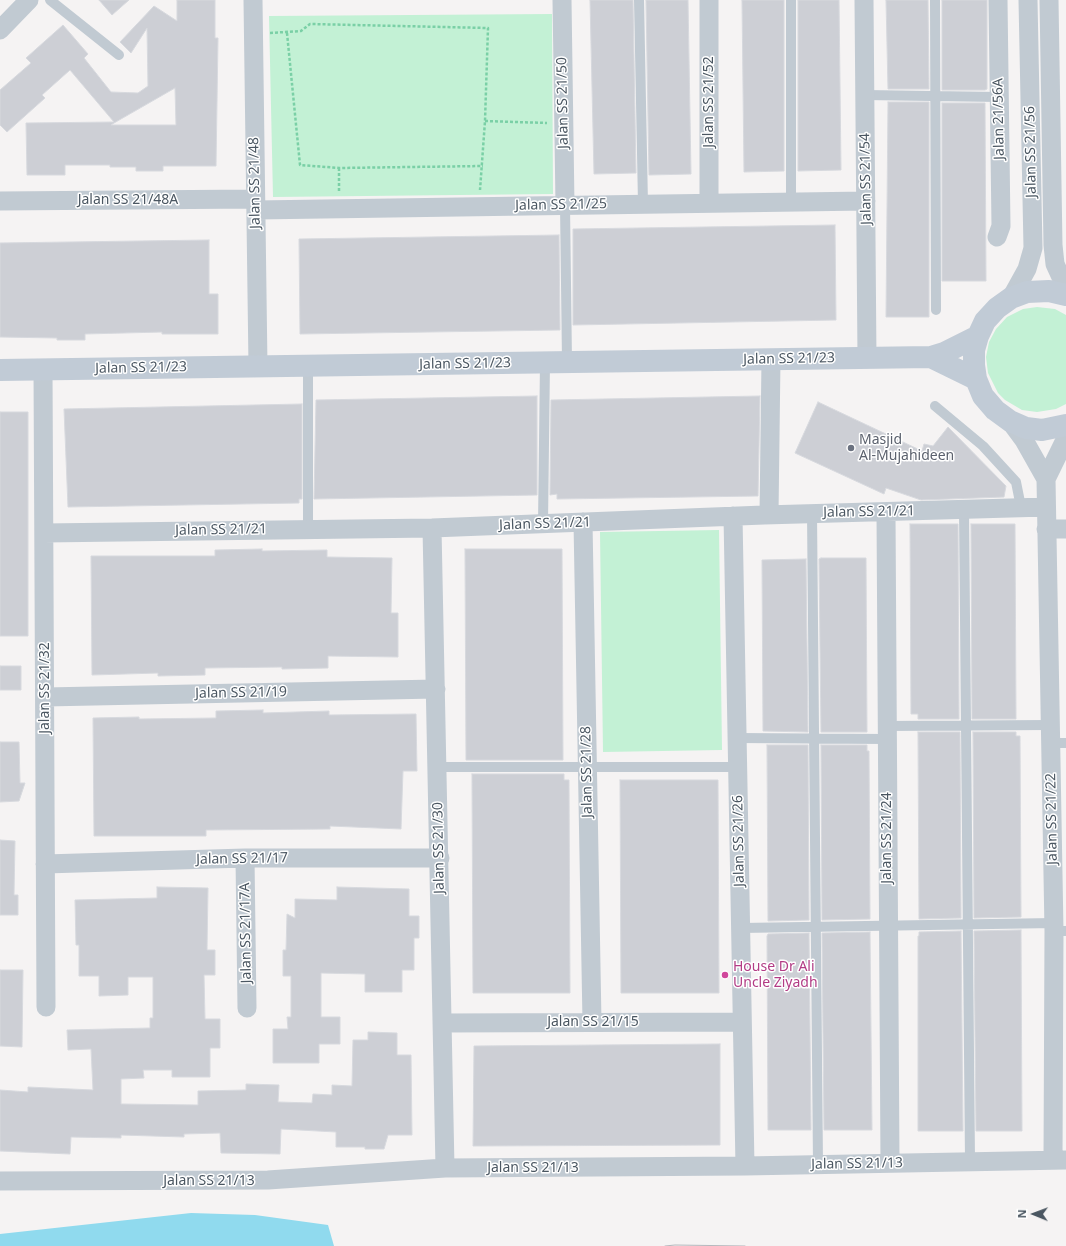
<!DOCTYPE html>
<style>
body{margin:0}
#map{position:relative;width:1066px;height:1246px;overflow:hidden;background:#f5f3f3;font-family:"Noto Sans",sans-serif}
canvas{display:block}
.north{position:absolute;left:1014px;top:1194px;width:40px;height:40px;-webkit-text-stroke:3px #fff;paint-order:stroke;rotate:271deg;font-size:11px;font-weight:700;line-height:16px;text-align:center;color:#4a5661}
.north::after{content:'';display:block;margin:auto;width:14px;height:18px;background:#4a5661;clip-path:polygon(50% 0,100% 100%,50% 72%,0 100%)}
</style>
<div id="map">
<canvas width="1066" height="1246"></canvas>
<div class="north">N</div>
</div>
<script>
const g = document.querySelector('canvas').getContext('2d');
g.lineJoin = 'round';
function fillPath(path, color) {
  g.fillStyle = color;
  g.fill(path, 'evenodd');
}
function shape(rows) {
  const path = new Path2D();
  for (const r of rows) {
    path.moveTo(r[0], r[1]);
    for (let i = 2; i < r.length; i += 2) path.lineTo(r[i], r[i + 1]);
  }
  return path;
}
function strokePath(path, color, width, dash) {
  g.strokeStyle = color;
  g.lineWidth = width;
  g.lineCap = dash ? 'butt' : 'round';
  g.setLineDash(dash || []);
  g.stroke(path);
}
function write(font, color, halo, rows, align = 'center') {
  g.font = font + ' "Noto Sans",sans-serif';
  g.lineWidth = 3;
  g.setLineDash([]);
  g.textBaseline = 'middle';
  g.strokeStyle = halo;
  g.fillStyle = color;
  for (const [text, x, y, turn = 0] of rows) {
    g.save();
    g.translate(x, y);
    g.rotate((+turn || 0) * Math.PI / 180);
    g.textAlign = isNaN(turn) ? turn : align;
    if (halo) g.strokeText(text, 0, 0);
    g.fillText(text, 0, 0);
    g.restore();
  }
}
const green = shape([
 [552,14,553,194,273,197,269,16],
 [1037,307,1055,309,1066,315,1066,404,1056,409,1037,412,1022,410,1005,400,998,393,988,373,986,357,989,342,996,329,1007,317,1023,309],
 [719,530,722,750,603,752,600,532]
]);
const water = shape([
 [191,1213,255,1215,328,1225,334,1246,0,1246,0,1234]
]);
const building = shape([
 [99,0,129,0,112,15,99,0],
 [177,0,215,0,215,38,218,38,216,166,163,166,163,171,136,171,136,167,110,167,110,165,65,165,65,175,27,175,26,123,114,122,70,70,42,95,45,98,7,132,0,125,0,90,31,63,26,58,63,25,88,54,84,58,111,92,138,93,148,86,147,28,131,53,120,42,154,6,177,21,177,0],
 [175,88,176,125,111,125,114,123,175,88],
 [590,0,633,0,636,173,594,174,590,0],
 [646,0,688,0,691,174,649,175,646,0],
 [742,0,784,0,784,171,744,172,742,0],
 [798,0,839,0,841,170,798,171,798,0],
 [886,0,928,0,929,89,888,89,886,0],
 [942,0,987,0,987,89,985,90,942,90,942,0],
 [888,102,929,102,929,317,886,317,888,102],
 [942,103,985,103,986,281,942,281,942,103],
 [835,225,836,320,573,325,573,229,835,225],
 [559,235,560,330,300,334,299,239,559,235],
 [209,240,209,294,218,294,218,334,162,334,162,332,85,334,85,340,57,340,57,338,0,337,0,243,209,240],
 [537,396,537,495,314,499,316,400,537,396],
 [760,396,758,496,557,499,557,494,550,495,551,400,760,396],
 [818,402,922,451,924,444,933,446,948,427,1006,486,1004,497,921,500,886,488,884,494,795,453,818,402],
 [302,404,302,499,299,499,299,503,68,507,64,409,302,404],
 [0,412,28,412,28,636,0,636,0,412],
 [910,524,958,524,959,719,918,719,918,714,911,714,910,524],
 [971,524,1015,524,1016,719,972,719,971,524],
 [262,549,262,551,327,550,327,557,392,558,391,613,398,613,398,657,328,656,328,668,282,669,282,667,205,668,205,675,158,676,158,673,92,675,91,556,215,556,215,550,262,549],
 [465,549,562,549,563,760,466,760,465,549],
 [821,558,866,558,867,732,821,732,819,559,821,558],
 [806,559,808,732,763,731,762,560,806,559],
 [0,666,21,666,21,690,0,690,0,666],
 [263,710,263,713,329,711,329,715,416,714,417,771,403,771,401,829,330,826,330,829,206,830,206,836,94,836,93,718,139,717,139,719,216,718,216,711,263,710],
 [918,732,960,732,961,918,919,919,918,732],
 [973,732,1016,732,1016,736,1020,736,1021,917,974,918,973,732],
 [0,742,19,742,20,783,25,783,19,801,0,802,0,742],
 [767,745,808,745,809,920,768,921,767,745],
 [821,745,867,745,867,751,869,751,870,919,822,920,821,745],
 [472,774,564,774,564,780,569,780,570,993,473,993,472,774],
 [620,780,718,780,719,993,621,993,620,780],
 [0,840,15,841,14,895,18,895,18,915,0,915,0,840],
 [157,887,208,888,207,950,215,950,215,975,204,975,205,1019,220,1019,220,1048,210,1048,210,1077,172,1077,172,1070,143,1070,144,1078,121,1079,121,1104,198,1105,198,1091,246,1090,246,1084,279,1085,278,1102,312,1103,313,1094,332,1095,332,1085,352,1086,353,1040,368,1040,368,1032,397,1033,397,1055,411,1055,412,1135,388,1135,384,1149,365,1149,365,1147,336,1147,336,1132,281,1129,280,1154,221,1153,220,1133,184,1134,184,1137,121,1135,121,1138,71,1137,70,1154,0,1151,0,1090,28,1092,28,1087,93,1090,91,1049,68,1050,67,1030,150,1028,150,1018,153,1018,153,977,128,977,128,995,99,996,99,976,79,976,79,945,76,945,75,900,157,898,157,887],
 [337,887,409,889,409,916,419,916,419,938,414,938,414,970,402,970,402,992,365,992,365,974,321,973,321,1017,340,1017,340,1044,319,1044,319,1063,273,1063,273,1029,288,1029,287,1017,291,1017,291,976,283,976,283,950,286,950,287,914,295,918,295,899,337,900,337,887],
 [1021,930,1022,1131,976,1131,974,931,1021,930],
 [961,931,963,1131,918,1131,918,936,919,936,919,932,961,931],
 [870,932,872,1130,824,1130,822,933,870,932],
 [809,933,811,1130,768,1130,767,936,768,934,809,933],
 [0,970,23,970,22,1047,0,1046,0,970],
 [720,1044,720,1145,473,1146,474,1046,720,1044]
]);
const path = shape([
 [270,33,301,31,310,24,488,28,485,121,480,190],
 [287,33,300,165,339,168,483,166],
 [485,121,547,123],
 [339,191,339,168]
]);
const lane = shape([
 [50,0,119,55],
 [639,0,643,204],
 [935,0,936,310],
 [865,95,999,97],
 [791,202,791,0],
 [565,205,567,362],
 [935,406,983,446,1016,482,1021,507],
 [964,510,970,1161],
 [812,513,818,1165],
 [543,524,545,362],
 [308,529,308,366],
 [886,726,1049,725],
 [737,738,886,739],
 [1050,743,1066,743],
 [438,767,738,767],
 [741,928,1054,923],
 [1054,931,1066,931]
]);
const street = shape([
 [253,0,258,366],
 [562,0,565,205],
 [709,0,709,203],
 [864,0,867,358],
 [1049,0,1053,245,1055,264,1066,288],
 [0,30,29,0],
 [0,201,255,199],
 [256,210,866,201],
 [997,237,1001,226,998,0],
 [1011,298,1027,269,1033,248,1028,0],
 [43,369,46,1007],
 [1010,421,1024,440,1046,479],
 [886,513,890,1163],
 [769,515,771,359],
 [733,516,745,1166],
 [583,522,592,1022],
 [432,528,445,1168],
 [1046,529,1066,529],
 [44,533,432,528,764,515,1046,507],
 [45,697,436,689],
 [245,858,247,1008],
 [45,864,245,858,440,858],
 [443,1023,742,1022],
 [1053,1159,1054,931,1046,479,1066,438],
 [0,1181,268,1180,445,1168,745,1166,1066,1160]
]);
const secondary = shape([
 [1066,295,1049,291,1027,292,1011,298,997,308,985,321,978,336,974,350,974,365,976,379,983,396,995,410,1010,421,1026,428,1042,430,1066,425],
 [931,357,976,379],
 [0,370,931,357,944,353,978,336]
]);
const tram = shape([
 [665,1246,675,1245,745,1246]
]);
const markers = [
 [851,448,4,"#6b7280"],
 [725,975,4,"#d1479c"]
];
const streetNames = [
 ["Jalan SS 21/52",709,102,-90],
 ["Jalan SS 21/50",563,103,-91],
 ["Jalan 21/56A",999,119,-91],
 ["Jalan SS 21/56",1031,152,-91],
 ["Jalan SS 21/54",866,179,-91],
 ["Jalan SS 21/48",255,183,-91],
 ["Jalan SS 21/48A",128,200],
 ["Jalan SS 21/25",561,205,-1],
 ["Jalan SS 21/23",789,359,-1],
 ["Jalan SS 21/23",465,364,-1],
 ["Jalan SS 21/23",141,368,-1],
 ["Jalan SS 21/21",869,512,-1],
 ["Jalan SS 21/21",545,524,-2],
 ["Jalan SS 21/21",221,530,-1],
 ["Jalan SS 21/32",45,688,-90],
 ["Jalan SS 21/19",241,693,-1],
 ["Jalan SS 21/28",587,772,-91],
 ["Jalan SS 21/22",1052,819,-91],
 ["Jalan SS 21/24",887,838,-90],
 ["Jalan SS 21/26",739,841,-91],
 ["Jalan SS 21/30",439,848,-91],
 ["Jalan SS 21/17",242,859,-1],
 ["Jalan SS 21/17A",246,933,-91],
 ["Jalan SS 21/15",593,1022],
 ["Jalan SS 21/13",857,1164,-1],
 ["Jalan SS 21/13",533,1168],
 ["Jalan SS 21/13",209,1181]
];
const worshipNames = [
 ["Masjid",859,440],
 ["Al-Mujahideen",859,456]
];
const hotelNames = [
 ["House Dr Ali",733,967],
 ["Uncle Ziyadh",733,983]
];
fillPath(green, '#c3f1d5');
fillPath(water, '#90daee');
fillPath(building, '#cdcfd5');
strokePath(building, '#d7d9de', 1);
strokePath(path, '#7ad0a6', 2.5, [3, 2]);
strokePath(lane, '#c1cad2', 10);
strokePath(street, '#c1cad2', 19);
strokePath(secondary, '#c1cbd6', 22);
strokePath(tram, '#b5b8bd', 1);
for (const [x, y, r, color] of markers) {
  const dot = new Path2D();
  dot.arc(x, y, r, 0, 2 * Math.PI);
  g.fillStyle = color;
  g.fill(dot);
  strokePath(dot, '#fff', 1.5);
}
write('14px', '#4a5661', '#fff', streetNames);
write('14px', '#5b616d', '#fff', worshipNames, 'left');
write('14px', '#b23c85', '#fff', hotelNames, 'left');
</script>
